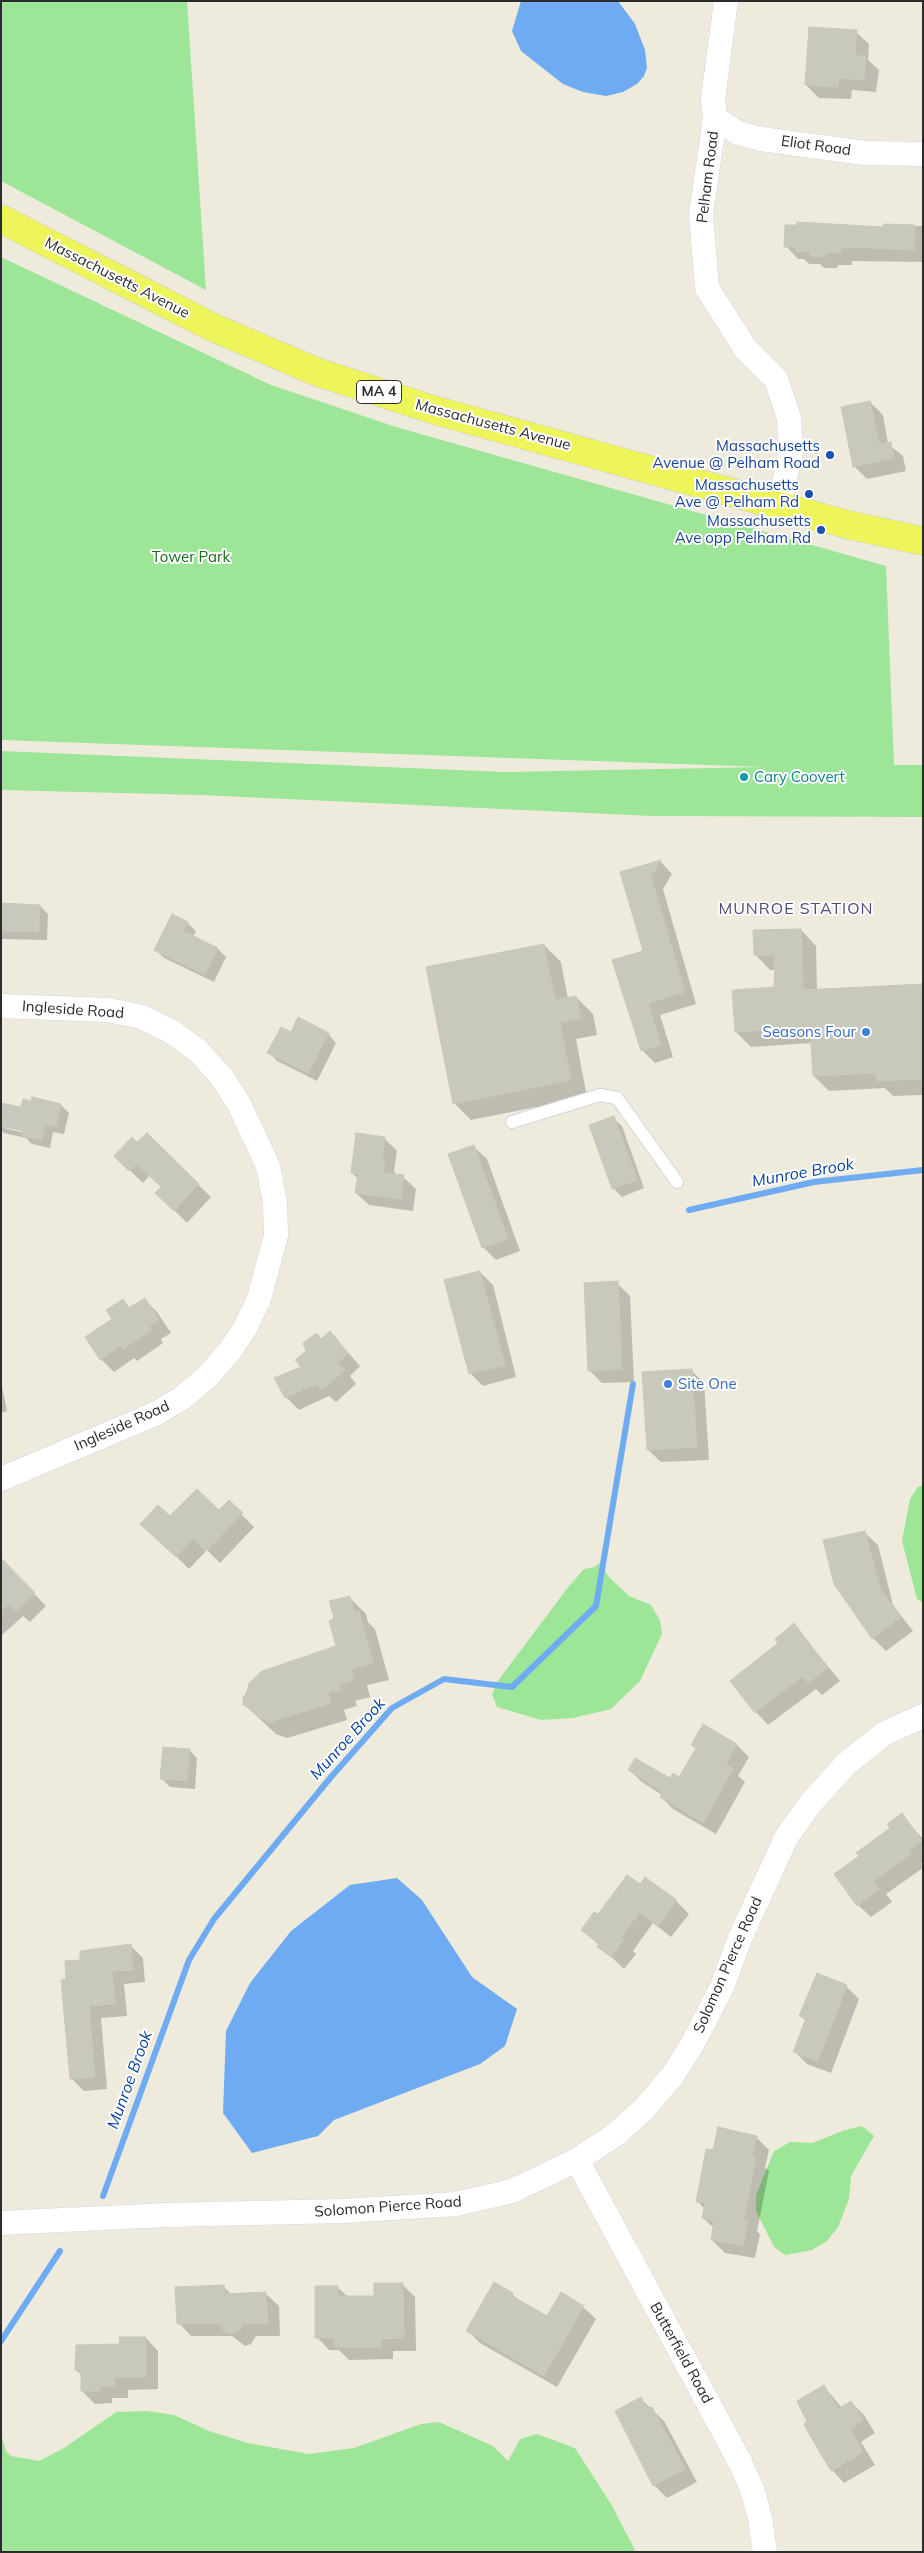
<!DOCTYPE html>
<style>
body{margin:0}
#map{position:relative;width:924px;height:2553px;overflow:hidden;background:#eeebdd;font-family:Mulish,sans-serif}
canvas{display:block}
.frame{position:absolute;inset:0;border:2px solid #2c2c2c;pointer-events:none}
</style>
<div id="map">
<canvas width="924" height="2553"></canvas>
<div class="frame"></div>
</div>
<script>
const g = document.querySelector('canvas').getContext('2d');
g.lineJoin = 'round';
function fillPath(path, color) {
  g.fillStyle = color;
  g.fill(path, 'evenodd');
}
function shape(rows) {
  const path = new Path2D();
  for (const r of rows) {
    path.moveTo(r[0], r[1]);
    for (let i = 2; i < r.length; i += 2) path.lineTo(r[i], r[i + 1]);
  }
  return path;
}
function strokePath(path, color, width, dash) {
  g.strokeStyle = color;
  g.lineWidth = width;
  g.lineCap = dash ? 'butt' : 'round';
  g.setLineDash(dash || []);
  g.stroke(path);
}
function write(font, color, halo, rows, align = 'center') {
  g.font = font + ' Mulish,sans-serif';
  g.lineWidth = 4;
  g.setLineDash([]);
  g.textBaseline = 'middle';
  g.strokeStyle = halo;
  g.fillStyle = color;
  for (const [text, x, y, turn = 0] of rows) {
    g.save();
    g.translate(x, y);
    g.rotate((+turn || 0) * Math.PI / 180);
    g.textAlign = isNaN(turn) ? turn : align;
    if (halo) g.strokeText(text, 0, 0);
    g.fillText(text, 0, 0);
    g.restore();
  }
}
const green = shape([
 [1,1,187,1,206,290,1,181],
 [1,257,271,385,396,427,886,566,894,765,923,765,923,817,652,816,201,795,1,790,1,751,505,772,764,767,1,740],
 [923,1485,923,1603,917,1599,902,1541,910,1499,918,1487],
 [599,1563,610,1578,629,1596,651,1605,660,1620,662,1634,640,1681,611,1709,573,1718,541,1720,497,1707,492,1694,497,1682,569,1586,584,1569,595,1567],
 [862,2126,874,2136,851,2176,849,2199,838,2227,827,2241,812,2250,785,2255,774,2247,756,2211,756,2195,774,2151,790,2142,812,2143,845,2130],
 [147,2411,174,2415,209,2431,248,2443,309,2454,354,2448,421,2424,439,2422,493,2446,508,2461,520,2439,537,2434,575,2448,611,2504,636,2552,1,2552,1,2433,6,2451,11,2456,39,2461,64,2448,116,2412]
]);
const water = shape([
 [521,1,618,1,635,24,645,50,647,68,644,76,637,84,623,92,606,96,583,92,563,84,521,51,512,31],
 [397,1878,422,1900,472,1977,517,2009,505,2046,480,2064,334,2120,318,2136,252,2153,223,2113,226,2031,250,1983,291,1931,350,1885]
]);
const shadow = shape([
 [856,32,869,44,868,60,879,70,876,92,852,90,851,99,819,98,806,85],
 [885,225,923,226,923,262,852,261,852,265,838,265,837,268,824,268,820,264,809,264,804,259,798,259,786,246,885,229],
 [870,402,883,415,888,444,903,456,906,471,867,479,854,466],
 [661,862,672,874,663,889,696,1004,660,1015,673,1057,655,1063,642,1050,645,952,622,873],
 [1,905,40,906,48,914,47,940,1,939],
 [187,923,196,931,193,937,218,949,226,957,214,982,164,958,156,950],
 [801,930,816,946,817,991,923,985,923,1095,893,1096,885,1088,829,1091,814,1076,812,1043,751,1047,736,1032,775,989,776,970,770,970,755,954],
 [544,945,561,962,568,999,576,997,593,1014,597,1035,576,1039,587,1097,471,1120,454,1103],
 [328,1034,336,1043,317,1081,277,1061,269,1052],
 [1,1104,22,1109,61,1105,69,1113,64,1134,53,1132,50,1148,32,1144,26,1138,4,1133,1,1130],
 [4,1126,30,1132,29,1134,4,1128],
 [613,1118,622,1126,644,1188,622,1197,613,1188],
 [147,1135,211,1197,187,1223,157,1193,163,1187,150,1175,143,1183,115,1156,137,1144],
 [384,1138,397,1151,394,1171,397,1176,403,1177,416,1189,413,1211,369,1205,356,1193,358,1179,352,1173],
 [474,1147,487,1159,520,1251,496,1260,483,1247],
 [480,1272,493,1285,516,1377,483,1386,470,1373],
 [617,1283,630,1296,634,1382,602,1383,589,1370],
 [144,1299,157,1312,171,1333,161,1339,163,1343,137,1361,134,1358,114,1372,101,1359,114,1320,123,1301,130,1308],
 [330,1332,360,1366,350,1376,356,1384,336,1402,329,1396,299,1410,286,1397,321,1340],
 [691,1370,704,1383,709,1460,661,1462,648,1450],
 [1,1381,7,1411,1,1413],
 [229,1502,254,1527,220,1563,207,1550,189,1569,155,1536,170,1518,219,1512],
 [865,1533,878,1545,893,1605,913,1631,886,1651,873,1638,835,1583],
 [1,1574,21,1580,46,1606,30,1622,23,1616,1,1636],
 [349,1597,366,1614,368,1622,375,1629,389,1680,367,1685,370,1697,355,1701,357,1706,344,1710,347,1720,287,1738,276,1734,244,1704,337,1647,336,1619],
 [794,1625,840,1681,822,1695,816,1689,768,1725,756,1712,780,1643],
 [703,1726,737,1745,749,1757,738,1776,745,1782,716,1834,673,1809,661,1797,662,1795,642,1782,629,1770,671,1780,680,1779,697,1749,692,1745],
 [189,1750,197,1758,195,1789,170,1787,161,1778],
 [902,1815,923,1839,923,1862,921,1864,923,1868,886,1894,892,1902,871,1917,858,1905,861,1856,892,1829],
 [640,1886,676,1901,689,1914,671,1937,653,1923,633,1951,636,1954,624,1969,583,1930],
 [130,1945,143,1958,145,1982,124,1984,127,2016,101,2018,107,2089,84,2091,71,2078,68,1980,82,1961],
 [846,1986,859,1999,831,2073,807,2064,794,2051,806,2021,801,2016],
 [756,2137,769,2150,765,2168,769,2171,757,2231,760,2234,755,2258,725,2253,712,2240,714,2228,703,2218,705,2209,697,2201,714,2151],
 [402,2284,415,2297,416,2351,393,2351,393,2359,349,2360,339,2350,329,2350,317,2337,337,2287,348,2297,376,2297],
 [224,2287,232,2295,266,2294,279,2306,280,2336,256,2336,251,2344,245,2346,232,2336,191,2336,179,2323],
 [512,2294,521,2302,548,2318,583,2307,596,2319,557,2387,480,2343,468,2331],
 [146,2338,158,2351,158,2389,128,2390,128,2398,112,2398,112,2403,95,2404,82,2391,82,2375,76,2370,121,2345],
 [824,2386,842,2408,851,2402,864,2415,875,2433,861,2442,875,2465,844,2483,832,2470,808,2422],
 [641,2399,664,2421,697,2482,667,2498,654,2485]
]);
const stream = shape([
 [689,1210,814,1182,923,1170],
 [103,2196,189,1960,214,1919,331,1777,392,1708,444,1679,512,1687,596,1606,633,1384],
 [1,2341,60,2251]
]);
const building = shape([
 [809,27,857,30,855,56,866,56,864,80,839,78,838,87,805,85,809,27],
 [797,222,883,227,884,224,915,225,914,250,852,247,840,249,840,253,826,253,826,257,810,256,810,252,796,252,796,247,784,247,785,225,797,225,797,222],
 [870,401,879,444,891,442,894,458,853,467,841,407,870,401],
 [661,860,651,877,685,992,648,1003,661,1045,641,1051,612,960,643,951,620,872,661,860],
 [1,903,40,905,39,932,1,931,1,903],
 [172,914,188,922,183,931,218,948,205,975,154,950,172,914],
 [801,929,803,990,923,984,923,1079,876,1081,876,1073,813,1076,810,1027,735,1032,732,990,774,987,775,955,754,955,753,930,801,929],
 [544,944,555,1000,576,996,581,1018,560,1023,571,1080,453,1104,426,967,544,944],
 [298,1017,329,1033,308,1073,267,1053,281,1027,291,1032,298,1017],
 [32,1097,61,1104,56,1127,45,1124,42,1140,22,1136,23,1131,1,1126,1,1103,21,1107,23,1099,31,1101,32,1097],
 [614,1116,637,1180,612,1189,589,1125,614,1116],
 [147,1133,199,1184,174,1211,155,1193,161,1187,137,1164,129,1171,114,1156,132,1137,137,1142,147,1133],
 [356,1133,385,1137,382,1159,385,1160,383,1173,404,1175,401,1199,355,1193,358,1174,351,1173,356,1133],
 [474,1145,508,1239,482,1248,448,1154,474,1145],
 [480,1271,505,1365,469,1374,444,1280,480,1271],
 [618,1281,622,1369,588,1371,584,1283,618,1281],
 [145,1298,159,1320,149,1326,152,1330,123,1349,121,1345,100,1360,85,1337,112,1319,106,1310,123,1299,129,1308,145,1298],
 [330,1331,348,1353,338,1363,345,1370,322,1390,316,1384,285,1398,274,1378,301,1367,295,1360,306,1351,303,1343,317,1333,321,1339,330,1331],
 [692,1369,697,1447,647,1450,642,1372,692,1369],
 [197,1489,219,1510,229,1500,243,1513,206,1551,193,1539,176,1557,140,1524,158,1505,170,1516,197,1489],
 [865,1531,881,1591,901,1617,872,1639,834,1584,823,1540,865,1531],
 [1,1558,35,1593,16,1611,9,1604,1,1611,1,1558],
 [350,1596,354,1612,359,1611,373,1663,351,1669,354,1680,339,1684,341,1690,328,1693,331,1703,270,1722,258,1717,252,1710,243,1705,243,1698,247,1692,249,1683,262,1671,336,1646,329,1621,334,1618,329,1601,350,1596],
 [794,1623,828,1668,808,1683,803,1676,755,1713,730,1681,778,1643,775,1639,794,1623],
 [703,1724,737,1744,726,1764,733,1769,703,1823,660,1797,663,1792,628,1770,635,1758,670,1778,673,1773,679,1777,696,1748,691,1745,703,1724],
 [163,1747,190,1749,187,1781,160,1779,163,1747],
 [902,1813,922,1841,909,1851,911,1854,874,1881,880,1889,857,1906,834,1874,859,1856,856,1853,890,1828,887,1824,902,1813],
 [627,1875,640,1884,645,1877,677,1900,658,1926,640,1912,620,1938,624,1940,611,1957,597,1947,599,1944,581,1930,594,1912,598,1914,627,1875],
 [131,1944,133,1970,112,1971,115,2004,89,2006,95,2077,70,2079,61,1980,66,1979,65,1961,80,1960,80,1951,131,1944],
 [817,1973,847,1985,818,2061,793,2052,806,2018,799,2016,817,1973],
 [718,2127,757,2136,752,2156,756,2157,744,2220,748,2221,743,2246,711,2240,714,2221,702,2218,705,2203,696,2202,706,2149,713,2150,718,2127],
 [494,2282,513,2293,512,2296,547,2316,561,2292,584,2306,544,2376,466,2331,494,2282],
 [374,2283,403,2283,404,2338,381,2339,381,2347,335,2347,334,2338,315,2338,315,2286,338,2286,338,2296,374,2296,374,2283],
 [224,2285,225,2294,266,2292,268,2324,243,2324,239,2331,231,2334,224,2331,220,2324,177,2324,175,2287,224,2285],
 [119,2337,146,2337,146,2377,115,2377,115,2386,100,2386,100,2391,81,2391,81,2370,75,2370,76,2345,120,2344,119,2337],
 [824,2385,838,2409,851,2401,863,2420,850,2429,863,2452,831,2471,809,2434,804,2424,807,2422,797,2401,824,2385],
 [641,2397,647,2409,652,2407,685,2469,653,2486,615,2411,641,2397]
]);
const service = shape([
 [512,1122,600,1095,617,1098,677,1182]
]);
const minor = shape([
 [726,1,713,99,715,118,701,214,707,288,745,348,776,379,789,418,791,451,779,505],
 [715,118,738,133,761,139,864,153,923,154],
 [1,1006,109,1010,142,1017,172,1032,198,1051,221,1076,239,1104,268,1166,275,1203,276,1235,259,1299,244,1330,229,1352,207,1377,182,1398,155,1414,1,1479],
 [577,2160,740,2462,752,2489,760,2518,765,2552],
 [1,2223,166,2215,343,2211,456,2204,512,2191,577,2160,615,2135,644,2109,673,2075,693,2043,722,1987,740,1938,787,1836,810,1804,846,1764,885,1733,923,1716]
]);
const primary = shape([
 [1,219,212,327,317,372,434,410,849,525,923,541]
]);
const markers = [
 [830,455,5,"#1a4fb4"],
 [809,494,5,"#1a4fb4"],
 [821,530,5,"#1a4fb4"],
 [744,777,5,"#0f9aa8"],
 [866,1032,5,"#3f7fe0"],
 [668,1384,5,"#3f7fe0"]
];
const shields = [
 [379,392,45]
];
const shieldNames = [
 ["MA 4",379,392]
];
const streetNames = [
 ["Eliot Road",816,146,8],
 ["Pelham Road",708,177,-83],
 ["Massachusetts Avenue",117,278,27],
 ["Massachusetts Avenue",493,425,15],
 ["Ingleside Road",73,1010,4],
 ["Ingleside Road",122,1426,-24],
 ["Solomon Pierce Road",728,1965,-66],
 ["Solomon Pierce Road",388,2207,-4],
 ["Butterfield Road",681,2353,61]
];
const transitNames = [
 ["Massachusetts",820,446],
 ["Avenue @ Pelham Road",820,463],
 ["Massachusetts",799,485],
 ["Ave @ Pelham Rd",799,502],
 ["Massachusetts",811,521],
 ["Ave opp Pelham Rd",811,538]
];
const parkNames = [
 ["Tower Park",191,557]
];
const cultureNames = [
 ["Cary Coovert",754,777]
];
const shopNames = [
 ["Seasons Four",856,1032],
 ["Site One",678,1384,"left"]
];
const neighbourhoodNames = [
 ["MUNROE STATION",796,909]
];
const waterNames = [
 ["Munroe Brook",803,1173,-10],
 ["Munroe Brook",348,1739,-48],
 ["Munroe Brook",130,2080,-70]
];
fillPath(green, '#9de698');
fillPath(water, '#6eabf2');
fillPath(shadow, '#0003');
strokePath(stream, '#6eabf2', 6);
fillPath(building, '#c9c8bd');
strokePath(building, '#c9c8b7', 1);
strokePath(service, '#d4d3e5', 14);
strokePath(minor, '#d4d3e5', 25);
strokePath(primary, '#ccc', 29);
strokePath(service, '#fff', 12);
strokePath(minor, '#fff', 24);
strokePath(primary, '#eef55b', 28);
for (const [x, y, r, color] of markers) {
  const dot = new Path2D();
  dot.arc(x, y, r, 0, 2 * Math.PI);
  g.fillStyle = color;
  g.fill(dot);
  strokePath(dot, '#fff', 2);
}
for (const [x, y, w] of shields) {
  const box = new Path2D();
  box.roundRect(x - w / 2, y - 11.5, w, 23, 4);
  g.fillStyle = '#fff';
  g.fill(box);
  strokePath(box, '#2c2c2c', 1);
}
write('bold 14px', '#2c2c2c', null, shieldNames);
write('15px', '#2c2c2c', '#fff', streetNames);
write('15px', '#164399', '#fff', transitNames, 'right');
write('15px', '#186c1e', '#fff', parkNames);
write('15px', '#0d838f', '#fff', cultureNames, 'left');
write('15px', '#366cbe', '#fff', shopNames, 'right');
g.letterSpacing = '1px';
write('16px', '#4f4a7e', '#fff', neighbourhoodNames);
g.letterSpacing = '0px';
write('italic 16px', '#0943a2', '#fff', waterNames);
</script>
